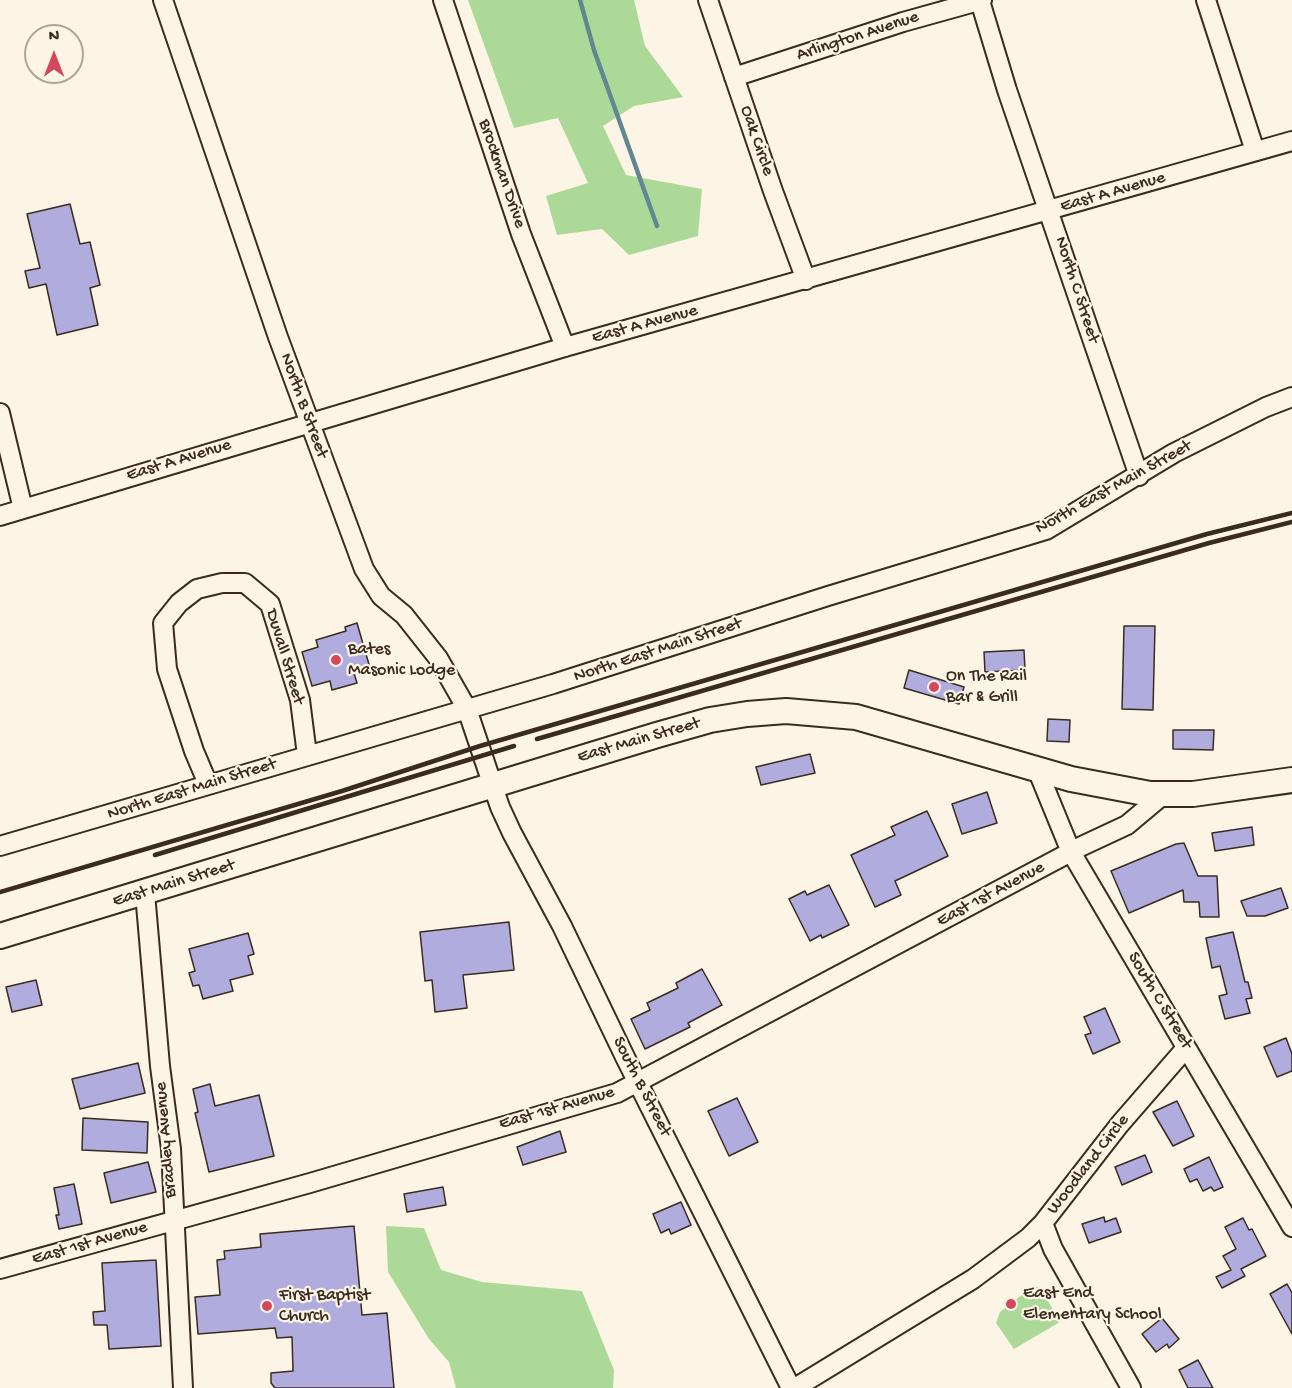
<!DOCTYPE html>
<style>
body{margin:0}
#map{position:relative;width:1292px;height:1388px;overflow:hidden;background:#fcf5e5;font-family:"Gochi Hand",sans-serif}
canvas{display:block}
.north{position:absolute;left:24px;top:24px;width:60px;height:60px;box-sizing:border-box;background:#fcf5e5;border:2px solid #afa495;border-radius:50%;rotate:0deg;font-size:16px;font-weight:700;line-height:24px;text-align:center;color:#3b2a1e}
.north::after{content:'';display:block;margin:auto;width:21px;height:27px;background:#d1495b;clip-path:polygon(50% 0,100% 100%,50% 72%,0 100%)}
</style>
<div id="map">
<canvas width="1292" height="1388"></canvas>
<div class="north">N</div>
</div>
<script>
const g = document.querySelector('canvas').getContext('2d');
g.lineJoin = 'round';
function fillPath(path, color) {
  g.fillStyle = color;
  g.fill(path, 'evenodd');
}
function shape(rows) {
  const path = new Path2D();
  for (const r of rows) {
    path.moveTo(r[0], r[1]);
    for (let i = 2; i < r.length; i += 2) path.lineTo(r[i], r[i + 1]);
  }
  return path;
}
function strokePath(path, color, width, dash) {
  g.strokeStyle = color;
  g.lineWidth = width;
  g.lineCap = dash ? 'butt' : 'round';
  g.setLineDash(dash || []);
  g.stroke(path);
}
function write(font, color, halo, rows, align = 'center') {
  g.font = font + ' "Gochi Hand",sans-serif';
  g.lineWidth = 4.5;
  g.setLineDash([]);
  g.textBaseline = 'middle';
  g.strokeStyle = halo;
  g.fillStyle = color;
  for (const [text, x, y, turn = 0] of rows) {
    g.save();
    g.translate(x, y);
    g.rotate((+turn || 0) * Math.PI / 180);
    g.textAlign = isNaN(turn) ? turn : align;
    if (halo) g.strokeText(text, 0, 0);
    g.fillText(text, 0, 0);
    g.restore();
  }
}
const green = shape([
 [468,0,634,0,645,46,683,97,634,106,603,126,626,175,702,189,698,236,629,255,602,229,557,235,546,196,588,183,558,118,514,128],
 [386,1226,424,1228,441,1270,482,1282,582,1291,614,1370,613,1388,456,1388,449,1362,429,1339,388,1272],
 [1032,1287,1040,1287,1060,1322,1014,1349,996,1323,1000,1312]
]);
const stream = shape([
 [580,0,594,50,657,226]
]);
const building = shape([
 [70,204,80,244,90,242,100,285,90,288,98,325,57,335,46,284,29,288,25,271,40,268,27,214,70,204],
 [357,623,370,668,354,673,357,683,332,690,330,681,312,686,302,652,318,647,316,640,346,631,345,627,357,623],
 [1124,626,1155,626,1153,710,1122,709,1124,626],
 [1024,650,1025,670,985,672,984,652,1024,650],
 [909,670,964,687,959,704,904,688,909,670],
 [1048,719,1070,720,1069,742,1047,741,1048,719],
 [1173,730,1214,730,1213,750,1173,749,1173,730],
 [810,754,815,773,761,785,756,767,810,754],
 [987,792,997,823,962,834,952,804,987,792],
 [927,811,948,856,895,881,901,895,875,907,851,855,895,835,891,827,927,811],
 [1252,827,1254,845,1215,851,1212,833,1252,827],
 [1184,843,1198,876,1217,876,1219,917,1200,917,1199,902,1184,902,1183,890,1129,913,1111,871,1176,844,1184,843],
 [829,885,849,925,822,938,821,935,810,941,789,899,805,891,807,895,829,885],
 [1281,888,1288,908,1265,916,1247,916,1241,901,1281,888],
 [509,922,514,970,463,975,467,1008,435,1012,432,980,425,981,420,932,509,922],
 [1233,932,1245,982,1248,982,1252,998,1246,999,1250,1013,1225,1019,1219,996,1227,994,1220,966,1212,968,1206,938,1233,932],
 [248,933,254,954,248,956,253,974,230,980,233,991,203,999,199,985,193,986,189,973,195,971,189,949,248,933],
 [702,969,722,1005,688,1023,690,1027,645,1049,631,1019,650,1010,647,1003,678,988,676,983,702,969],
 [36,980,42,1005,12,1012,6,987,36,980],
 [1105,1008,1120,1042,1093,1054,1085,1035,1091,1033,1084,1017,1105,1008],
 [1286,1038,1292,1054,1292,1071,1277,1077,1264,1047,1286,1038],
 [138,1063,145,1093,80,1109,72,1079,138,1063],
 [210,1084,215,1106,259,1095,274,1156,209,1172,195,1113,198,1112,193,1089,210,1084],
 [737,1098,758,1142,729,1156,708,1111,737,1098],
 [1177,1101,1194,1136,1173,1146,1153,1112,1177,1101],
 [83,1118,148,1122,147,1153,82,1150,83,1118],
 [560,1131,566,1152,523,1165,517,1147,560,1131],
 [1145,1155,1152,1172,1122,1185,1115,1167,1145,1155],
 [1209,1157,1223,1187,1214,1191,1211,1187,1203,1191,1197,1179,1190,1182,1184,1169,1209,1157],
 [148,1162,156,1192,111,1203,104,1173,148,1162],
 [74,1184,82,1224,59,1229,56,1215,59,1215,54,1188,74,1184],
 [443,1187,446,1205,407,1212,404,1194,443,1187],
 [681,1202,691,1225,671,1234,669,1229,661,1233,653,1214,681,1202],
 [1104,1217,1105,1222,1116,1218,1121,1232,1089,1243,1082,1224,1104,1217],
 [1243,1218,1249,1230,1252,1229,1266,1256,1241,1269,1245,1276,1222,1288,1216,1277,1231,1270,1223,1256,1236,1249,1225,1227,1243,1218],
 [354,1226,362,1315,387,1313,394,1388,275,1388,271,1383,271,1373,293,1371,292,1337,277,1338,275,1328,198,1334,195,1297,220,1295,217,1260,225,1259,224,1251,261,1247,260,1234,354,1226],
 [156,1260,161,1346,109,1349,107,1325,94,1325,93,1312,105,1311,102,1263,156,1260],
 [1287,1284,1292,1293,1292,1334,1270,1294,1287,1284],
 [1162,1318,1179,1339,1169,1348,1167,1344,1156,1352,1142,1334,1162,1318],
 [1198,1360,1213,1388,1188,1388,1179,1370,1198,1360]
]);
const minor = shape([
 [163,0,278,337,364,569,381,596,404,615,438,658,467,709,500,807,512,833,562,926,625,1057,791,1388],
 [443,0,521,234,565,347],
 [708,0,773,191,806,280],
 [1206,0,1255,151],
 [980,1,1007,90,1139,476],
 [734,77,903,22,982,0],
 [0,413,23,509],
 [0,516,565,347,1292,141],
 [1037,769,1071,852,1292,1227],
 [208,784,194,751,167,669,163,623,179,603,197,589,222,583,245,583,270,604,300,700,307,755],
 [0,846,553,684,828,596,1046,530,1174,453,1266,407,1292,397],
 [145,893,160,1066,171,1149,183,1388],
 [0,1269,310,1183,617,1093,1082,846,1127,825,1164,794],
 [795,1388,973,1279,1028,1238,1043,1223],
 [1131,1388,1053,1249,1043,1223,1120,1124,1186,1048]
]);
const major = shape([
 [0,936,657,735,710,720,747,714,786,711,856,717,1071,779,1150,794,1193,794,1292,780]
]);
const rail = shape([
 [537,739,1209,543,1292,522],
 [155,855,514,746],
 [0,892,342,791,480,746,1207,534,1292,513]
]);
const markers = [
 [336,660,6,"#d1495b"],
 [934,687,6,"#d1495b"],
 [1011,1304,6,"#d1495b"],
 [267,1306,6,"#d1495b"]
];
const streetNames = [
 ["Arlington Avenue",858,37,-18],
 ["Oak Circle",756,141,71],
 ["Brockman Drive",501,174,71],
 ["East A Avenue",1113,193,-16],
 ["North C Street",1076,290,72],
 ["East A Avenue",645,325,-15],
 ["North B Street",303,406,70],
 ["East A Avenue",179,461,-17],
 ["North East Main Street",1114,488,-29],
 ["North East Main Street",658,651,-18],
 ["Duvall Street",284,657,73],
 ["East Main Street",639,741,-16],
 ["North East Main Street",192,790,-17],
 ["East Main Street",174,884,-17],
 ["East 1st Avenue",991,895,-28],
 ["South C Street",1159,1001,59],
 ["South B Street",641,1087,63],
 ["East 1st Avenue",557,1109,-16],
 ["Bradley Avenue",167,1140,-95],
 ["Woodland Circle",1089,1165,-52],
 ["East 1st Avenue",90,1244,-16]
];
const poiNames = [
 ["Bates",348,650],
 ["Masonic Lodge",348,671],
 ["On The Rail",946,677],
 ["Bar & Grill",946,698],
 ["East End",1023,1294],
 ["Elementary School",1023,1315],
 ["First Baptist",279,1296],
 ["Church",279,1317]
];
fillPath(green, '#acd997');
strokePath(stream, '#638792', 4.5);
fillPath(building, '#b0acdd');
strokePath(building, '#3b2a1e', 1.5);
strokePath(minor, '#3b2a1e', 22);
strokePath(major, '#3b2a1e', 28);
strokePath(minor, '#fcf5e5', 18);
strokePath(major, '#fcf5e5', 24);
strokePath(rail, '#3b2a1e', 4.5);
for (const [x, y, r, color] of markers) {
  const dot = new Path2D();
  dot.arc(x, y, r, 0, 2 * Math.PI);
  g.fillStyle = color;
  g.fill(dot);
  strokePath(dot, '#fcf5e5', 2);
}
write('18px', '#3b2a1e', '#fcf5e5', streetNames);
write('18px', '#3b2a1e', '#fcf5e5', poiNames, 'left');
</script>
